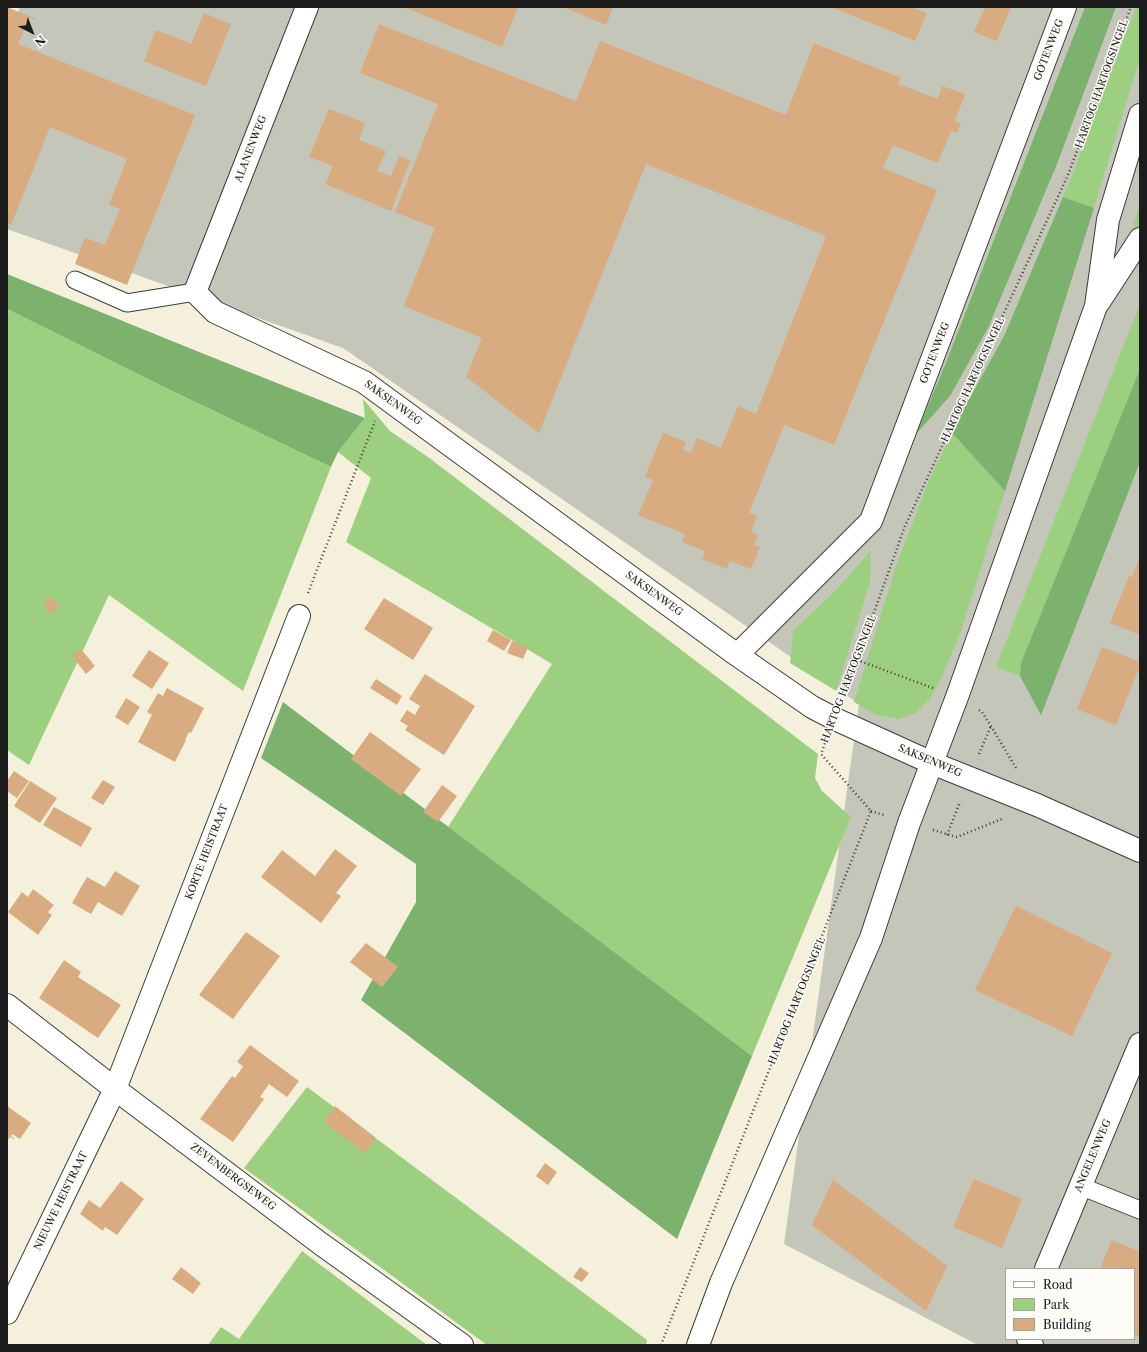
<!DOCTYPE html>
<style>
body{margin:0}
#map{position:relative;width:1147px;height:1352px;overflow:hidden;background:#f4f0dc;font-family:"Libre Caslon Text",serif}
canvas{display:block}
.frame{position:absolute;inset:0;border:8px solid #1c1c1c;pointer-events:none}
.legend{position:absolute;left:1005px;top:1268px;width:130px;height:72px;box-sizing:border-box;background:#fdfcf7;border:1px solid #a3a29f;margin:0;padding:5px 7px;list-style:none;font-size:12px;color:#1c1c1c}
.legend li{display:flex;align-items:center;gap:8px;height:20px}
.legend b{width:20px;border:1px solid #a3a29f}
.north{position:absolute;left:12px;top:12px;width:40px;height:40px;-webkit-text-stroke:3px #fdfcf7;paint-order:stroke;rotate:138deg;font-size:11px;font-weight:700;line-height:16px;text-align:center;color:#1c1c1c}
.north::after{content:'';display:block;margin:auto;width:14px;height:18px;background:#1c1c1c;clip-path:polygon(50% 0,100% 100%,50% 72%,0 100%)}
</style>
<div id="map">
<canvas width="1147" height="1352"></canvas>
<div class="frame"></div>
<ul class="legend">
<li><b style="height:5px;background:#fff"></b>Road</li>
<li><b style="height:11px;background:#9cd080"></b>Park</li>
<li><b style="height:11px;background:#d9ab80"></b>Building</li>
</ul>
<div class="north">N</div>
</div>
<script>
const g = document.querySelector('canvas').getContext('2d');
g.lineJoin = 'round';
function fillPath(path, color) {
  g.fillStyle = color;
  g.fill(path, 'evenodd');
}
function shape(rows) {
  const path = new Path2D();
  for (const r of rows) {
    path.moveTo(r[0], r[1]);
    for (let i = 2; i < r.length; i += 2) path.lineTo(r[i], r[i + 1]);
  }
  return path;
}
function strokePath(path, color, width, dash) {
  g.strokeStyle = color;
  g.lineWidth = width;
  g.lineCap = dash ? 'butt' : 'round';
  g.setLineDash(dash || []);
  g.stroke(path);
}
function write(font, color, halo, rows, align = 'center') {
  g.font = font + ' "Libre Caslon Text",serif';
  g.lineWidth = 3;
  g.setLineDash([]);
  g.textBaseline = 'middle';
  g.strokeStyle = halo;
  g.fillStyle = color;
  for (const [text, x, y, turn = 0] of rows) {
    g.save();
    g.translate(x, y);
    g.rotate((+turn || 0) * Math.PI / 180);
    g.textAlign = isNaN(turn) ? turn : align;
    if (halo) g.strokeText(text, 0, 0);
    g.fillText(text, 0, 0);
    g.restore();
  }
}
const industrial = shape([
 [20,7,1140,7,1140,1345,978,1345,784,1244,859,704,343,348,7,229,7,40],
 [1006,1269,1134,1269,1134,1339,1006,1339]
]);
const green = shape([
 [1136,7,1140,7,1140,58,1094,208,1063,197,1074,171],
 [1140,204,1140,225,1136,230,1134,223],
 [1140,304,1140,369,1021,663,1020,676,996,667],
 [7,309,166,388,331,467,243,691,109,595,29,765,7,750],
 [363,399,390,431,428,457,818,754,815,778,822,791,851,817,752,1056,448,827,552,664,346,542,371,478,338,452,365,418],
 [952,433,1005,491,961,631,942,677,929,700,915,713,898,719,876,715,854,702,896,566,928,483],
 [871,550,870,582,836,691,790,663,793,631,840,586],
 [307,1087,647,1340,646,1345,487,1345,244,1168],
 [302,1251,427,1345,208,1345,221,1327,239,1339]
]);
const forest = shape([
 [1085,7,1116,7,1057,164,988,328,950,396,916,434,945,365],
 [1063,197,1094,208,1005,491,952,433,965,407,1004,336],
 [7,274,204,354,365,418,338,452,331,467,166,388,7,309],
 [1140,369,1140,462,1041,715,1020,676,1021,663],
 [283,702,752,1056,677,1239,361,1000,416,902,416,864,261,758]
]);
const building = shape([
 [7,7,36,19,35,20,29,18,18,44,195,115,127,285,75,264,85,238,105,245,120,209,109,205,127,159,50,127,11,225,7,223],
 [403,7,518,7,502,47],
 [563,7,613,7,606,25],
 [831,7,911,7,927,13,915,41],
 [985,7,1011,7,997,41,974,32],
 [204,13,231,24,206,86,144,61,156,30,191,44],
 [379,24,576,101,600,41,786,115,814,43,901,78,898,84,938,99,942,86,965,94,955,121,961,124,957,133,951,131,938,163,893,145,883,168,937,190,834,445,784,425,749,513,757,516,751,532,758,535,754,545,760,547,751,569,730,561,727,569,702,559,705,551,682,542,685,534,638,515,653,480,645,477,663,433,686,442,683,450,691,453,697,438,721,448,738,406,756,414,826,236,646,164,539,433,466,377,482,338,404,306,435,228,395,212,438,104,360,73],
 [329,109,365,123,359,140,386,151,377,171,391,176,399,156,410,161,391,211,325,184,333,166,309,157],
 [1140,556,1140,635,1110,623,1129,576,1132,577],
 [48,597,60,604,53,614,46,610,45,602],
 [384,598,433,628,413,660,364,629],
 [493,630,511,640,504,651,487,641],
 [512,641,528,647,523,659,507,653],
 [1102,647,1140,662,1140,666,1116,725,1077,709],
 [81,649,95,666,86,674,72,656],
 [149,650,169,663,152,689,132,676],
 [425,674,475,706,444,755,405,730,408,726,400,721,407,710,415,715,420,706,409,699],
 [376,679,402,696,397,705,370,688],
 [167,688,204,708,191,733,189,732,185,740,186,740,175,762,138,742,152,715,147,712,158,693,163,696],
 [126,698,140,707,128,725,115,717],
 [370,732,421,769,401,796,351,759],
 [14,771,29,781,17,798,7,791,7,781],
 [103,780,115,787,103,805,91,798],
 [30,781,57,798,40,823,14,806],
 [442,785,457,796,438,822,423,812],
 [54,807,92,828,81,847,43,825],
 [335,849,357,866,336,893,341,896,321,923,261,877,282,850,315,876],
 [115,871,140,886,122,916,98,902,91,914,72,903,87,877,105,887],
 [33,889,54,905,48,912,52,915,38,935,8,912,22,892,28,897],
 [1016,906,1112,953,1072,1036,975,990],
 [246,932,280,956,233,1019,199,995],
 [366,943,398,967,382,987,350,962],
 [64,960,81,972,78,977,121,1005,98,1038,39,998],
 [250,1045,299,1081,287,1097,269,1084,260,1097,264,1099,233,1142,200,1119,232,1076,235,1078,242,1068,243,1066,237,1062],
 [8,1106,11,1109,31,1123,20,1139,12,1134,11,1136,14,1138,14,1139,10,1137,7,1141,7,1108],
 [335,1106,376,1138,365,1153,324,1122],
 [545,1163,557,1172,548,1185,536,1176],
 [974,1179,1022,1199,1002,1248,953,1227],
 [833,1180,947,1266,926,1311,812,1225],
 [121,1181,144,1199,117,1235,105,1227,103,1231,80,1214,89,1200,100,1208],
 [1112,1240,1140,1252,1140,1337,1134,1334,1134,1269,1100,1269],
 [181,1267,201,1283,193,1294,172,1279],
 [580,1267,589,1273,582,1282,573,1277]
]);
const path = shape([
 [308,593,375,421],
 [857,660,933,688],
 [843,696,857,660,905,526,1068,175,1131,7],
 [979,710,982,712,991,726,1016,768],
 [979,754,991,726],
 [871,811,884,815],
 [933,830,957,837,1002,819],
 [947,835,960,802],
 [661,1345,871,811,821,754,825,743]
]);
const service = shape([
 [75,280,127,303,195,292],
 [1080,1186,1140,1210]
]);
const minor = shape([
 [307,7,195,292,215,312,364,382,737,655,812,707,835,719,932,763,1037,805,1140,851],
 [737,655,871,521,1065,7],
 [7,1005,115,1089,321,1244,462,1345],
 [1046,1269,1140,1044],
 [7,1313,115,1089,299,616],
 [1028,1339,1032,1345]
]);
const tertiary = shape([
 [1099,302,1140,239],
 [698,1345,721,1283,871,938,909,823,957,697,1096,306,1108,220,1140,115]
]);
const streetNames = [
 ["GOTENWEG",1049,50,-69],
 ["HARTOG HARTOGSINGEL",1102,84,-70],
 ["ALANENWEG",251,149,-69],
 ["GOTENWEG",935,353,-69],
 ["HARTOG HARTOGSINGEL",973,380,-65],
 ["SAKSENWEG",393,403,36],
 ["SAKSENWEG",654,594,36],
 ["HARTOG HARTOGSINGEL",849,679,-69],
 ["SAKSENWEG",930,761,23],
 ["KORTE HEISTRAAT",207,852,-69],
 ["HARTOG HARTOGSINGEL",797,1001,-68],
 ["ANGELENWEG",1093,1156,-67],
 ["ZEVENBERGSEWEG",233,1177,37],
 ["NIEUWE HEISTRAAT",61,1201,-64]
];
fillPath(industrial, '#c4c6b9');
fillPath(green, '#9cd080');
fillPath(forest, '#7db26e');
fillPath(building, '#d9ab80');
strokePath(service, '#3c3c39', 19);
strokePath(minor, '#3c3c39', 24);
strokePath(tertiary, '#3c3c39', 24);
strokePath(path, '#3c3c39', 2.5, [1, 3]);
strokePath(service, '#fff', 17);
strokePath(minor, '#fff', 22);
strokePath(tertiary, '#fff', 22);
write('10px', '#1c1c1c', '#fdfcf7', streetNames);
</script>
